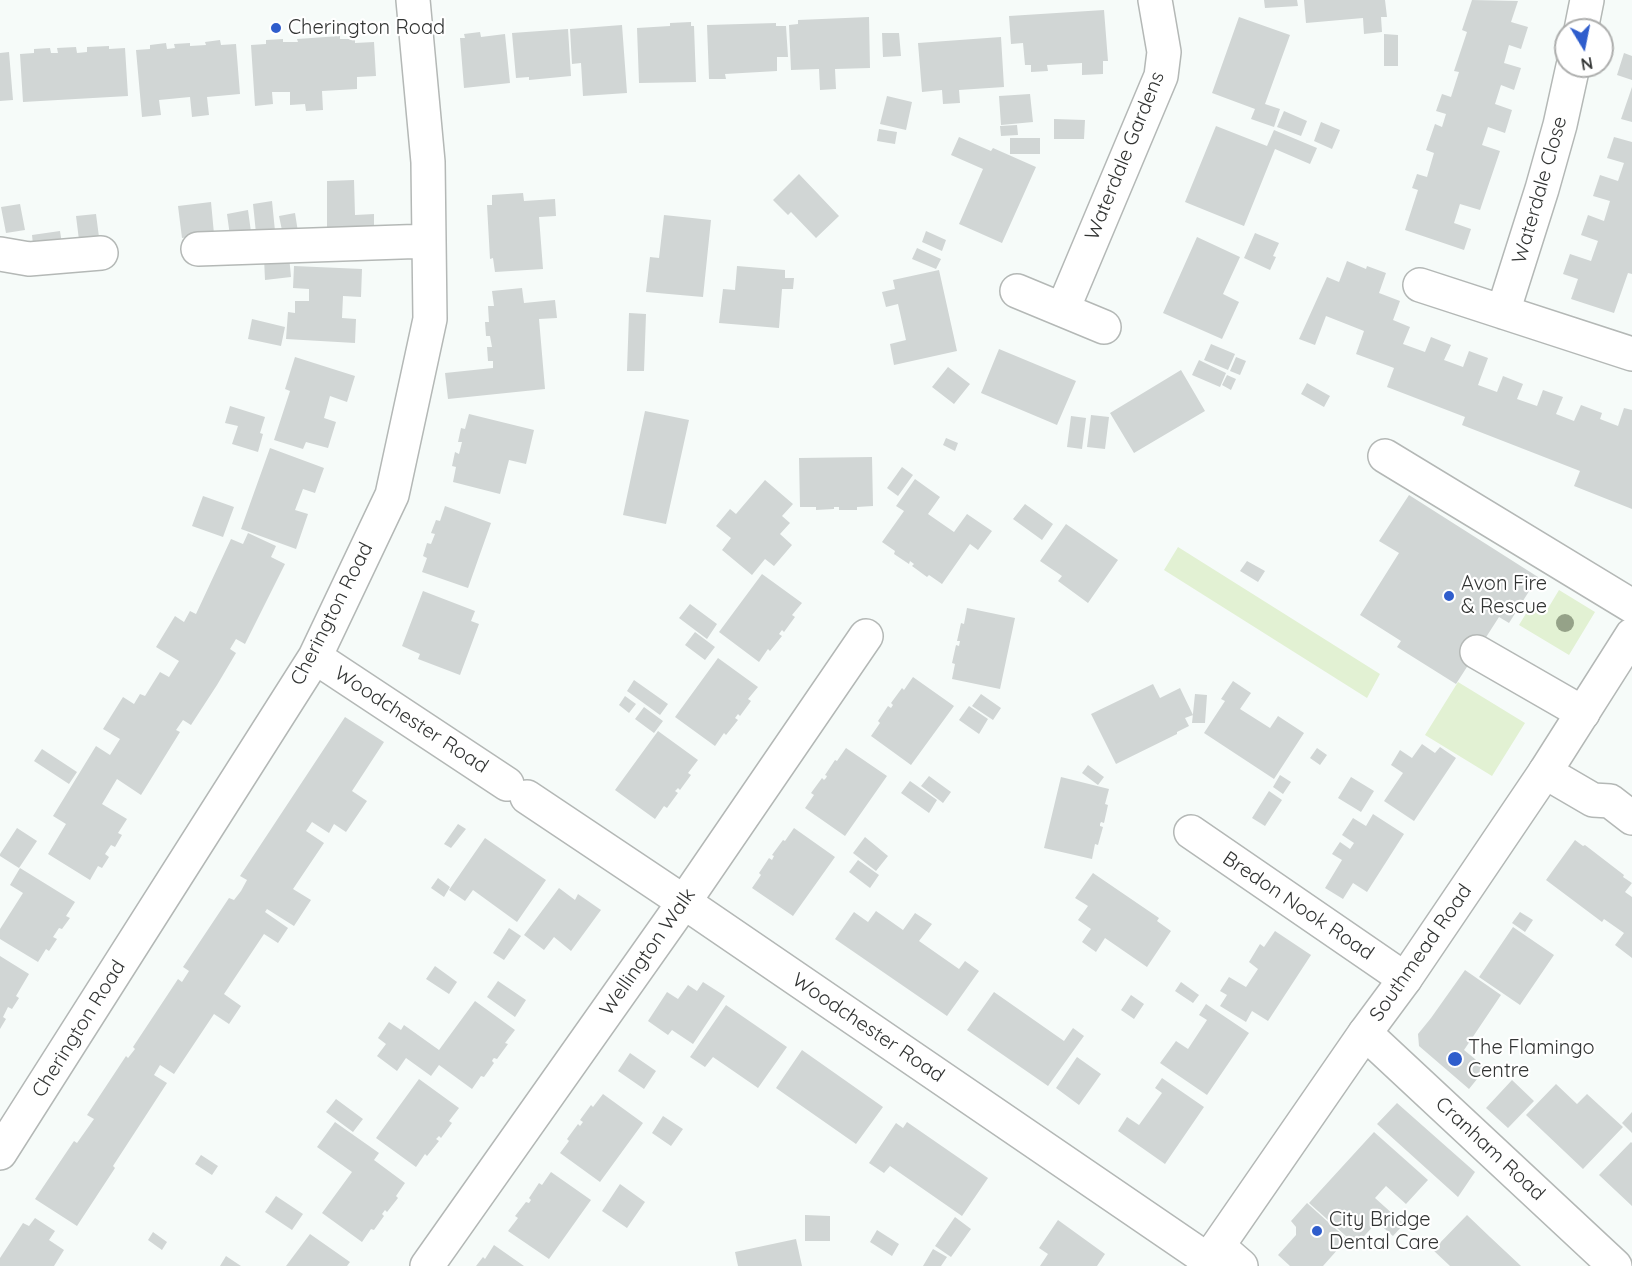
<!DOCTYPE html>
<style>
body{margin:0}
#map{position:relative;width:1632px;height:1266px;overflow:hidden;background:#f6fbf9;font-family:Quicksand,sans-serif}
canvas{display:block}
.north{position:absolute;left:1554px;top:18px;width:60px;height:60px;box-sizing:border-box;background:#fff;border:2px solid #adaead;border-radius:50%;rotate:170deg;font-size:16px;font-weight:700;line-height:24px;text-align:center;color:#323433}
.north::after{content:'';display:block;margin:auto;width:21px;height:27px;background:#2f5dcc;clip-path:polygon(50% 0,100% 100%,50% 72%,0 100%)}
</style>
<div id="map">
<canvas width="1632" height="1266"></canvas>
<div class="north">N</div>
</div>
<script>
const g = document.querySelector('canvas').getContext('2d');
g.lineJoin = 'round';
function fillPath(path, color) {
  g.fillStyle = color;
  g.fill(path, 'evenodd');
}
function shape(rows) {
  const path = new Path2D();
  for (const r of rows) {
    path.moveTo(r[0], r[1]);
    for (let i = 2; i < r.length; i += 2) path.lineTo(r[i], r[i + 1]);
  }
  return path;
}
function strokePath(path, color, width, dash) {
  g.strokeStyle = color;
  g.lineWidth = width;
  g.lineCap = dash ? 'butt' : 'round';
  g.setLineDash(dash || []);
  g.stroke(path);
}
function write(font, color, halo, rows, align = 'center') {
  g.font = font + ' Quicksand,sans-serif';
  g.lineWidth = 4.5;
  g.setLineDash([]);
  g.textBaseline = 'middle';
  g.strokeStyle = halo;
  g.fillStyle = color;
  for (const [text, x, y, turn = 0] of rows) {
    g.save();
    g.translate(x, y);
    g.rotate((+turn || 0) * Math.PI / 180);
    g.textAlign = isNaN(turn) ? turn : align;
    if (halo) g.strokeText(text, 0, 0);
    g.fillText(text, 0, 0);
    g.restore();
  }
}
const green = shape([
 [1178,547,1380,674,1367,698,1164,570],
 [1559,590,1595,612,1569,655,1519,625,1530,607,1544,615],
 [1458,682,1525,723,1492,776,1425,735]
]);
const building = shape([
 [1264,0,1297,0,1298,6,1265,8],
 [1304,0,1385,0,1387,17,1381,17,1382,32,1364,34,1363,18,1306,23],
 [1472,0,1518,1,1511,22,1528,27,1521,49,1509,45,1504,63,1521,68,1514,90,1501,85,1495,104,1512,110,1505,133,1488,127,1482,145,1500,151,1480,210,1460,204,1454,223,1471,229,1464,250,1405,230,1418,190,1412,188,1417,174,1427,177,1434,153,1426,150,1435,124,1442,127,1446,114,1436,111,1442,94,1451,97,1459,72,1454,71,1467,32,1462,30],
 [1104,10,1108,61,1103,61,1103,74,1082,75,1082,63,1047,65,1048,71,1031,72,1031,65,1025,65,1023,43,1011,44,1009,16],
 [869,17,870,68,835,69,836,89,820,90,819,69,791,70,789,25,798,24,798,20],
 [1239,17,1290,35,1265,104,1280,109,1274,127,1251,119,1255,109,1212,93],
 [691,22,691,26,694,26,696,82,639,83,637,28,670,26,670,23],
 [776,23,776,26,786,26,788,57,777,57,777,71,725,74,726,79,709,79,707,25],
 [622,25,627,93,583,96,581,63,572,64,570,29],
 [568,29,571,76,529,80,529,77,516,78,512,33],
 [480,32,481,37,505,34,510,83,464,88,460,38,465,38,464,34],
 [882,33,899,33,901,56,883,57],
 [1384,34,1398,35,1398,66,1384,66],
 [340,36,340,39,355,39,355,43,374,42,376,76,357,77,357,89,322,91,323,110,306,111,305,104,290,105,290,92,272,92,273,104,255,106,251,45,266,44,266,40,283,39,283,42,298,42,297,39],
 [1001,37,1004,87,959,90,960,103,943,104,942,90,922,92,918,43],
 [220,40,221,45,236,44,240,94,207,97,209,115,192,117,190,97,159,100,161,115,142,117,136,50,150,49,150,45,166,43,167,49,175,48,174,44,190,43,190,46,206,45,205,42],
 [109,46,109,49,125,48,128,96,23,102,20,54,34,53,34,49,50,48,51,53,58,53,57,48,76,47,77,53,87,52,87,47],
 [9,52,13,100,0,101,0,53],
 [1624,53,1632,56,1632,80,1617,75],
 [1632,87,1632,122,1621,119],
 [1030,94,1033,122,1001,125,999,96],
 [887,96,912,102,906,130,880,124],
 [1284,111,1307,121,1301,136,1277,127],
 [1054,119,1085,120,1084,139,1054,139],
 [1321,122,1340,130,1332,149,1314,141],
 [1017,125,1018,135,1001,136,1000,126],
 [1216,126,1267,146,1274,130,1317,148,1310,164,1275,149,1244,226,1185,202],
 [879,129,897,132,895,144,877,141],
 [959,137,991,151,993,148,1036,167,1002,243,959,224,983,169,951,155],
 [1614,137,1632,142,1632,274,1628,273,1614,313,1571,299,1578,279,1563,274,1570,254,1591,261,1598,241,1581,235,1588,215,1604,221,1610,201,1593,196,1600,175,1618,181,1624,163,1607,158],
 [1010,138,1040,138,1040,154,1010,154],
 [799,174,839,216,816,238,791,212,788,215,773,200],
 [354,180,355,215,374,214,374,237,327,238,327,181],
 [523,193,524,201,555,199,556,216,539,217,543,269,495,272,493,258,490,259,487,205,492,205,492,195],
 [272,201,275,231,256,233,253,204],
 [211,202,214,234,182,238,178,206],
 [20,204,25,230,6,233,1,207],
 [248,210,251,232,230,236,227,214],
 [295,213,298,232,283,235,279,216],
 [96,214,99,237,79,240,76,216],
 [664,215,711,220,703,297,646,292,650,257,659,258],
 [60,231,63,251,34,254,32,235],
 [926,231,946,240,942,251,922,242],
 [1255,233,1279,243,1273,256,1276,257,1270,270,1244,258],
 [1197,237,1240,257,1223,294,1239,302,1222,339,1163,313],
 [917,248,941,259,936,269,912,259],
 [289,256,291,277,265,280,264,258],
 [1347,261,1366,269,1367,266,1386,273,1379,293,1400,301,1393,320,1410,327,1403,344,1425,352,1431,337,1451,345,1444,360,1463,367,1469,351,1488,358,1478,385,1497,392,1503,376,1523,384,1517,399,1537,406,1543,390,1563,397,1556,414,1574,421,1581,405,1602,413,1600,419,1618,426,1624,408,1632,410,1632,509,1574,486,1580,471,1462,425,1465,417,1387,387,1394,368,1356,354,1364,331,1326,316,1315,345,1299,339,1327,277,1339,282],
 [294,266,362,269,361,297,343,296,342,318,356,319,355,343,286,339,288,312,295,313,295,301,309,301,309,289,293,288],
 [737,266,785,270,785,278,794,278,793,289,782,289,779,328,719,323,723,289,735,290],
 [939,270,957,351,894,365,890,344,906,340,898,304,886,307,882,292,895,289,893,280],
 [522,288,524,303,555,300,557,318,539,319,545,389,448,399,445,373,493,368,493,361,488,361,487,347,492,347,490,336,486,336,485,322,489,322,488,306,494,306,492,291],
 [629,313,646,314,644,371,627,371],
 [252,319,285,327,281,346,248,339],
 [1211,344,1235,354,1228,370,1204,360],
 [999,349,1076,381,1057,425,981,393],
 [295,357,355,376,347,402,330,396,324,418,336,422,328,448,306,442,303,449,274,440,290,391,285,389],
 [1236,357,1246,361,1240,375,1230,371],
 [1199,360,1226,373,1220,387,1192,375],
 [948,367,970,384,954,404,932,387],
 [1181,370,1205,411,1134,453,1110,413],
 [1227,375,1236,379,1231,390,1222,385],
 [1307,383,1330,396,1324,407,1301,394],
 [230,406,265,417,260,433,263,434,258,452,232,444,238,426,225,423],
 [645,411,689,420,666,524,623,515],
 [469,414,534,430,526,464,509,460,500,494,453,482,456,467,452,466,455,452,459,454,462,442,458,442,461,428,465,429],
 [1091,415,1109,417,1105,449,1087,447],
 [1071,416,1086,418,1082,449,1067,447],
 [946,438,958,443,955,451,943,445],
 [270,448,324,468,315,493,303,489,295,510,308,514,296,549,241,529],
 [872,457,873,506,857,507,857,510,839,510,839,507,834,507,834,509,816,510,816,507,800,507,799,458],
 [902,467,913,475,898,496,887,488],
 [915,479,940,497,928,514,954,532,967,514,992,531,978,550,970,544,942,584,929,575,927,577,912,566,914,564,910,561,909,564,894,554,895,551,882,542,904,511,896,506],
 [765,480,793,504,782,516,790,523,780,534,792,545,774,566,765,559,752,575,722,550,731,538,716,526,730,509,736,514],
 [1409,495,1538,577,1509,623,1499,617,1456,684,1397,647,1401,641,1360,615,1399,553,1379,541],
 [203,496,234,507,223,537,192,526],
 [1025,504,1053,524,1042,540,1013,519],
 [445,506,491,523,468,588,422,572,427,558,423,556,427,543,431,544,435,534,431,533,436,520,440,521],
 [1066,524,1118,560,1088,603,1058,581,1062,576,1040,561],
 [248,533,276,546,271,557,285,564,245,644,236,639,230,649,236,653,217,685,191,725,183,720,176,730,180,732,141,795,117,779,102,804,127,819,118,833,122,835,115,847,111,845,105,854,109,857,102,868,98,866,90,880,48,854,66,824,53,816,96,746,110,755,120,739,103,729,123,697,134,704,140,694,145,696,160,672,169,677,179,661,156,647,175,616,184,622,190,611,196,614,231,539,243,544],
 [1247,561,1265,571,1258,582,1240,571],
 [762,574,802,603,792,615,795,617,784,632,782,630,779,634,782,636,770,651,768,649,759,662,719,632],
 [423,591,475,611,471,621,479,624,460,675,418,659,420,654,402,646],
 [690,604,717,624,707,639,679,618],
 [967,608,1015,618,1000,689,952,679,955,664,952,663,956,645,959,646,960,641,957,641,961,623,964,624],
 [695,632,715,647,705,660,685,645],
 [718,658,758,687,748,699,751,701,740,716,738,714,735,718,738,720,726,735,724,733,715,746,675,717],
 [913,677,954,706,911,765,871,736,880,723,878,721,888,706,891,708,893,705,891,703,902,688,904,690],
 [634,680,668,704,660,715,627,691],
 [1233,681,1251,693,1240,709,1270,728,1278,716,1304,733,1274,779,1204,733,1225,701,1221,699],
 [1153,684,1160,698,1180,688,1193,715,1185,718,1189,726,1177,732,1177,734,1116,764,1091,714],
 [981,694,1001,708,993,720,972,706],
 [1195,694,1207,695,1205,723,1192,723],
 [625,696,636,704,629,713,619,705],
 [969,706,988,719,979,734,959,720],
 [644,707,663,721,654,733,635,719],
 [345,717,384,742,352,791,367,801,346,832,334,824,329,833,312,822,306,831,324,843,293,889,311,900,294,926,267,909,265,912,288,928,278,943,264,934,224,994,241,1006,229,1024,214,1014,174,1074,160,1065,154,1075,167,1083,113,1166,115,1168,77,1226,35,1199,74,1141,77,1143,94,1119,87,1115,126,1056,128,1058,135,1049,133,1047,178,979,182,982,189,971,183,967,229,898,234,900,241,891,247,880,240,876],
 [658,731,698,760,688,773,691,775,680,790,678,788,675,791,678,793,667,808,664,806,655,819,615,790],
 [1422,744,1435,753,1440,747,1456,758,1414,821,1384,801,1403,773,1391,765,1400,750,1412,758],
 [846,748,887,776,845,836,805,808,814,795,811,793,822,778,824,780,826,778,827,776,825,775,835,760,837,761],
 [1317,748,1327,755,1320,765,1310,758],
 [42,749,77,772,69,784,34,761],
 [1088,765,1104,777,1098,785,1082,773],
 [1280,775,1291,782,1283,794,1273,787],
 [929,776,951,792,943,803,921,786],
 [1061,777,1109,789,1105,804,1108,805,1104,823,1101,822,1100,824,1100,826,1103,827,1098,845,1095,844,1092,859,1044,848],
 [1351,777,1374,791,1361,812,1338,798],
 [910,781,937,800,929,813,901,793],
 [1269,791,1282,800,1265,826,1252,818],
 [1373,814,1404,834,1367,892,1353,883,1343,899,1325,888,1342,860,1332,854,1340,842,1350,849,1354,843,1342,835,1353,818,1366,826],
 [458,824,466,829,451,848,444,844],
 [17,828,37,841,19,868,0,856,0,854],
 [794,828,835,857,793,916,752,888,761,875,759,873,769,858,772,860,774,856,772,855,783,840,785,841],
 [865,837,888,856,876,871,853,853],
 [485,838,546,880,517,922,473,890,465,901,449,890],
 [1575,840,1583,846,1585,845,1624,875,1623,877,1632,883,1625,892,1632,897,1632,958,1615,945,1624,933,1604,919,1602,922,1546,880],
 [858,860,879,875,870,888,849,872],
 [20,868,75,902,66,916,70,918,62,929,59,928,53,937,57,939,49,951,46,949,38,962,0,939,0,929,23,893,10,885],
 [1093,873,1159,918,1157,921,1171,931,1147,967,1105,938,1096,952,1082,942,1091,929,1078,920,1088,906,1075,898],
 [438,878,450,887,444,897,431,888],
 [559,888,575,900,578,894,601,910,571,951,554,937,544,950,524,935],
 [876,911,903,930,915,913,932,924,919,941,959,969,965,961,979,971,947,1016,835,939,854,912,868,922],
 [1520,912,1533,920,1525,932,1512,923],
 [1513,927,1554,955,1520,1005,1479,977],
 [509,928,521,936,504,960,493,953],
 [1275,931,1311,955,1268,1021,1252,1011,1246,1022,1220,1006,1227,995,1220,991,1229,977,1246,987,1258,969,1249,962,1260,944,1264,947],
 [0,956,29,974,16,996,19,998,12,1009,8,1007,3,1017,6,1019,0,1029],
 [435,966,457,982,449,994,426,979],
 [1465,970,1501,995,1464,1050,1486,1068,1469,1089,1419,1046,1418,1034,1431,1018],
 [498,981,526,1000,515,1017,487,997],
 [703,982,725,996,693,1044,672,1030,668,1035,648,1021,667,992,678,999,688,985,697,991],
 [1181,982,1199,995,1193,1003,1175,991],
 [994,992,1064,1041,1073,1028,1084,1036,1048,1086,967,1030],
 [1131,995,1144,1004,1134,1019,1121,1010],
 [475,1001,515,1030,505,1043,508,1044,497,1059,494,1058,493,1059,492,1061,494,1063,484,1077,481,1076,472,1089,439,1065,431,1076,406,1058,397,1071,377,1056,386,1044,378,1038,389,1022,401,1030,404,1025,439,1050],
 [1206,1004,1249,1033,1207,1095,1160,1063,1176,1041,1188,1049,1207,1020,1199,1015],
 [726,1005,787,1047,758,1088,713,1057,705,1067,690,1057],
 [802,1050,883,1107,856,1144,776,1088],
 [630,1053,656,1071,644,1089,618,1071],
 [1077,1057,1101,1074,1079,1105,1056,1088],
 [1162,1078,1204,1107,1165,1164,1118,1131,1127,1117,1139,1125,1162,1093,1155,1088],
 [419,1079,459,1108,449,1121,452,1123,441,1138,439,1136,436,1139,439,1141,427,1156,425,1154,416,1167,376,1138],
 [1512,1080,1534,1101,1508,1128,1486,1108],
 [1556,1084,1577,1104,1587,1094,1623,1127,1583,1169,1526,1115],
 [603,1094,643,1123,600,1182,560,1153,569,1141,567,1139,578,1124,580,1126,583,1122,580,1120,591,1105,593,1107],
 [336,1099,363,1119,353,1132,326,1112],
 [1397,1103,1475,1172,1458,1197,1377,1124],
 [1632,1112,1632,1133,1622,1123],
 [663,1116,683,1129,671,1146,652,1133],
 [335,1122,379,1153,374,1160,405,1183,396,1196,398,1198,387,1212,385,1210,382,1214,384,1216,374,1230,371,1229,362,1242,322,1213,352,1172,317,1147],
 [907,1122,988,1178,962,1216,890,1166,884,1173,869,1163,896,1123,903,1128],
 [1374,1132,1428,1180,1406,1204,1386,1186,1375,1198,1404,1224,1393,1236,1377,1222,1356,1245,1309,1203],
 [1631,1142,1632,1143,1632,1206,1599,1175],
 [201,1155,218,1166,212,1175,195,1164],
 [551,1172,591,1200,549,1259,508,1231,518,1218,515,1216,526,1202,529,1203,531,1200,529,1198,539,1183,542,1185],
 [620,1184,645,1202,627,1228,602,1211],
 [276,1196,303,1214,292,1230,265,1212],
 [1307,1203,1347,1239,1323,1266,1290,1266,1278,1255,1296,1235,1296,1227,1291,1221],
 [805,1215,830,1216,830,1241,805,1241],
 [1467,1215,1490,1237,1521,1266,1450,1266,1433,1250],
 [955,1217,971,1229,951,1257,935,1246],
 [35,1218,55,1231,49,1240,64,1250,54,1266,0,1266,0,1258,23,1223,29,1226],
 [1058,1220,1105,1254,1097,1266,1040,1266,1048,1254,1039,1248],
 [877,1230,899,1244,892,1256,870,1242],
 [153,1232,167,1242,162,1250,148,1240],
 [310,1234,350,1262,347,1266,286,1266],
 [796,1239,802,1266,738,1266,735,1252],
 [494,1245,524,1266,476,1266,483,1257,485,1259],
 [933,1249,947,1257,941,1266,923,1266],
 [226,1256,241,1266,220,1266]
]);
const minor = shape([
 [1581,30,1587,0],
 [198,249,429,241],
 [0,254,29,259,101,253],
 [1420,285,1632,354],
 [1017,291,1104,327],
 [1063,309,1161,76,1164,52,1155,0],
 [1503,312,1542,189,1560,125,1573,66],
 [1385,456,1632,606],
 [1477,652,1583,713],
 [315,657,507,784],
 [1545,772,1593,800,1610,801,1632,818],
 [527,797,684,902,1208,1260],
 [1191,832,1405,979],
 [1365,1033,1615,1266],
 [0,1153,315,657,392,495,430,319,428,162,413,0],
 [1218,1246,1241,1266],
 [427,1266,684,902,866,636]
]);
const major = shape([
 [1204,1266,1365,1033,1405,979,1545,772,1632,635]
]);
const trees = [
 [1565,623]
];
const markers = [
 [276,28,6,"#2f5dcc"],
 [1449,596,6,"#2f5dcc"],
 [1455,1059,8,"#2f5dcc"],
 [1317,1231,6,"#2f5dcc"]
];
const poiNames = [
 ["Cherington Road",288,28],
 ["Avon Fire",1461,584],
 ["& Rescue",1461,607],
 ["The Flamingo",1468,1048],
 ["Centre",1468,1071],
 ["City Bridge",1329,1220],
 ["Dental Care",1329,1243]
];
const streetNames = [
 ["Waterdale Gardens",1125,156,-68],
 ["Waterdale Close",1540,190,-74],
 ["Cherington Road",332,614,-63],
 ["Woodchester Road",411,720,33],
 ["Bredon Nook Road",1298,906,34],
 ["Wellington Walk",648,952,-55],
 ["Southmead Road",1421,953,-55],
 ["Woodchester Road",868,1028,34],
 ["Cherington Road",79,1029,-58],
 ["Cranham Road",1490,1149,43]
];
fillPath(green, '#e2f1d3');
fillPath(building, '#d1d6d5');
strokePath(minor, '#b4b8b6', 36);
strokePath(major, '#b4b8b6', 36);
strokePath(minor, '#fff', 33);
strokePath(major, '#fff', 33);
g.fillStyle = '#95a288';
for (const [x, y] of trees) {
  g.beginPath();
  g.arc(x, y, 9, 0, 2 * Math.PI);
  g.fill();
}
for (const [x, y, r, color] of markers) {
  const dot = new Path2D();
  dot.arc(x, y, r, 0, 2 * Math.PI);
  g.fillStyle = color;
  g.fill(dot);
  strokePath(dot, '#fff', 2);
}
write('20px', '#323433', '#fff', poiNames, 'left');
write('20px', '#323433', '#fff', streetNames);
</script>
